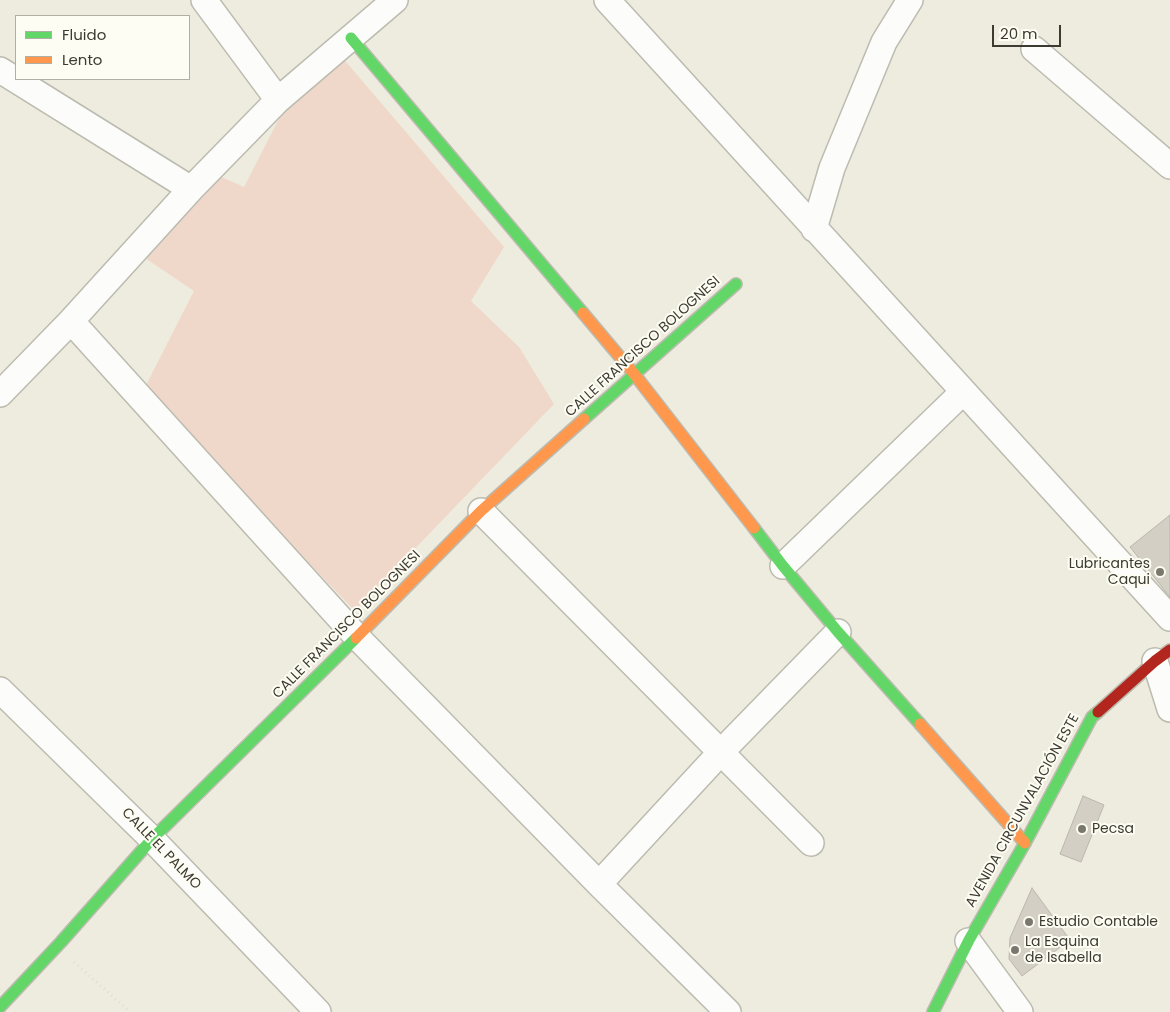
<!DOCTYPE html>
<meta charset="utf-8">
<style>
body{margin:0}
#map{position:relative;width:1170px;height:1012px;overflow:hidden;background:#eeecde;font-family:Poppins,sans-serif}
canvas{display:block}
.legend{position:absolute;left:15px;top:15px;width:175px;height:65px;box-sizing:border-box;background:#fefdf3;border:1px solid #b0afa5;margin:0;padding:6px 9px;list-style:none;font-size:15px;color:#3c3a31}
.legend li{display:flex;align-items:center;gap:10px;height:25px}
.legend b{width:25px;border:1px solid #b0afa5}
.scale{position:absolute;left:992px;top:25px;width:69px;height:22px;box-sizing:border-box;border:2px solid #3c3a31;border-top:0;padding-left:6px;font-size:15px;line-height:18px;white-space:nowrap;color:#3c3a31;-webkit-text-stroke:4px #fefdf3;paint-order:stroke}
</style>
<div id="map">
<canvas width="1170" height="1012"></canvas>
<ul class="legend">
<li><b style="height:6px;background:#63d668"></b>Fluido</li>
<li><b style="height:6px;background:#ff974d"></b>Lento</li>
</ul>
<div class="scale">20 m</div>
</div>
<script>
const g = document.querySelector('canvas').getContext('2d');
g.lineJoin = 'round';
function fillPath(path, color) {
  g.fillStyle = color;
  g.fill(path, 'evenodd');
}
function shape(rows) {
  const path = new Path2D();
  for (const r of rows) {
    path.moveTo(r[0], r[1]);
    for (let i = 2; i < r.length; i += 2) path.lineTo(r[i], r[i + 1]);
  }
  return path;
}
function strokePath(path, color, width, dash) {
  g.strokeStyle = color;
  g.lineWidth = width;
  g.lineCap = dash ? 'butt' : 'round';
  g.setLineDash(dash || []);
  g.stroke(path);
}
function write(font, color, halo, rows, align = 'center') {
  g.font = font + ' Poppins,sans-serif';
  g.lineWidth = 4;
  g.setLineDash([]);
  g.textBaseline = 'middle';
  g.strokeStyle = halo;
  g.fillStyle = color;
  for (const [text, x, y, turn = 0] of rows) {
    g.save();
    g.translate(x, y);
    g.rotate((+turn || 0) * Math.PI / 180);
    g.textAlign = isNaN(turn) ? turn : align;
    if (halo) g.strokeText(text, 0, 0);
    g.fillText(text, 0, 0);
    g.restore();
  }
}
const green = shape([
 [341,56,504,247,471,301,519,347,554,404,355,611,143,391,194,291,142,256,217,175,244,187,286,105]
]);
const building = shape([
 [1170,515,1170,597,1130,547,1170,515],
 [1083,796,1104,805,1081,862,1060,854,1083,796],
 [1032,888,1070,940,1022,976,1009,959,1010,938,1032,888]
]);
const path = shape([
 [74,962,130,1012]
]);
const street = shape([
 [204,0,278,100],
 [607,0,1170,618],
 [1034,49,1170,166],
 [0,70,191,189],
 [814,229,832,168,884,42,910,0],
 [71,321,357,637,599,884,728,1012],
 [0,394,71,321,191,189,278,100,395,0],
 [481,511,811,843],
 [783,566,963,392],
 [1155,661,1170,709],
 [0,690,152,839,318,1012],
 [599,884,721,752,838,632],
 [968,941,1020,1012]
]);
const fast = shape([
 [351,38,583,313],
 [584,419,736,284],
 [754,528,783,566,838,632,920,724],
 [0,1007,61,942,152,839,356,638],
 [933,1012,969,940,1025,843,1092,717,1098,712]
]);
const slow = shape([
 [583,313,635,375,754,528],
 [356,638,481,511,584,419],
 [920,724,1025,843]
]);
const jam = shape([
 [1098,712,1155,661,1170,650]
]);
const markers = [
 [1160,572,5,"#7a786e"],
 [1082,829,5,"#7a786e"],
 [1029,922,5,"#7a786e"],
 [1015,950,5,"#7a786e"]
];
const streetNames = [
 ["CALLE FRANCISCO BOLOGNESI",643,347,-42],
 ["CALLE FRANCISCO BOLOGNESI",347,625,-45],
 ["AVENIDA CIRCUNVALACIÓN ESTE",1023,811,-61],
 ["CALLE EL PALMO",161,849,46]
];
const poiNames = [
 ["Lubricantes",1150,564,"right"],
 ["Caqui",1150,580,"right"],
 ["Pecsa",1092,829],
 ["Estudio Contable",1039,922],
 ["La Esquina",1025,942],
 ["de Isabella",1025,958]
];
fillPath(green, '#efd8c9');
fillPath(building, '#d3cfc5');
strokePath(building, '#b9b6ac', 1);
strokePath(street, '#bcbbb0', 28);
strokePath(fast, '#bcbbb0', 14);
strokePath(slow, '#bcbbb0', 14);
strokePath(jam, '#bcbbb0', 14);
strokePath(path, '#dededa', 3, [1, 4]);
strokePath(street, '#fcfcfa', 25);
strokePath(fast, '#63d668', 11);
strokePath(slow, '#ff974d', 11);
strokePath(jam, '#b3261e', 11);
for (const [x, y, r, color] of markers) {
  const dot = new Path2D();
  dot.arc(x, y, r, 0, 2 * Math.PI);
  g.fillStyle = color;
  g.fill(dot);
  strokePath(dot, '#fefdf3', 2);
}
write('14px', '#3c3a31', '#fefdf3', streetNames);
write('14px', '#3c3a31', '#fefdf3', poiNames, 'left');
</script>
